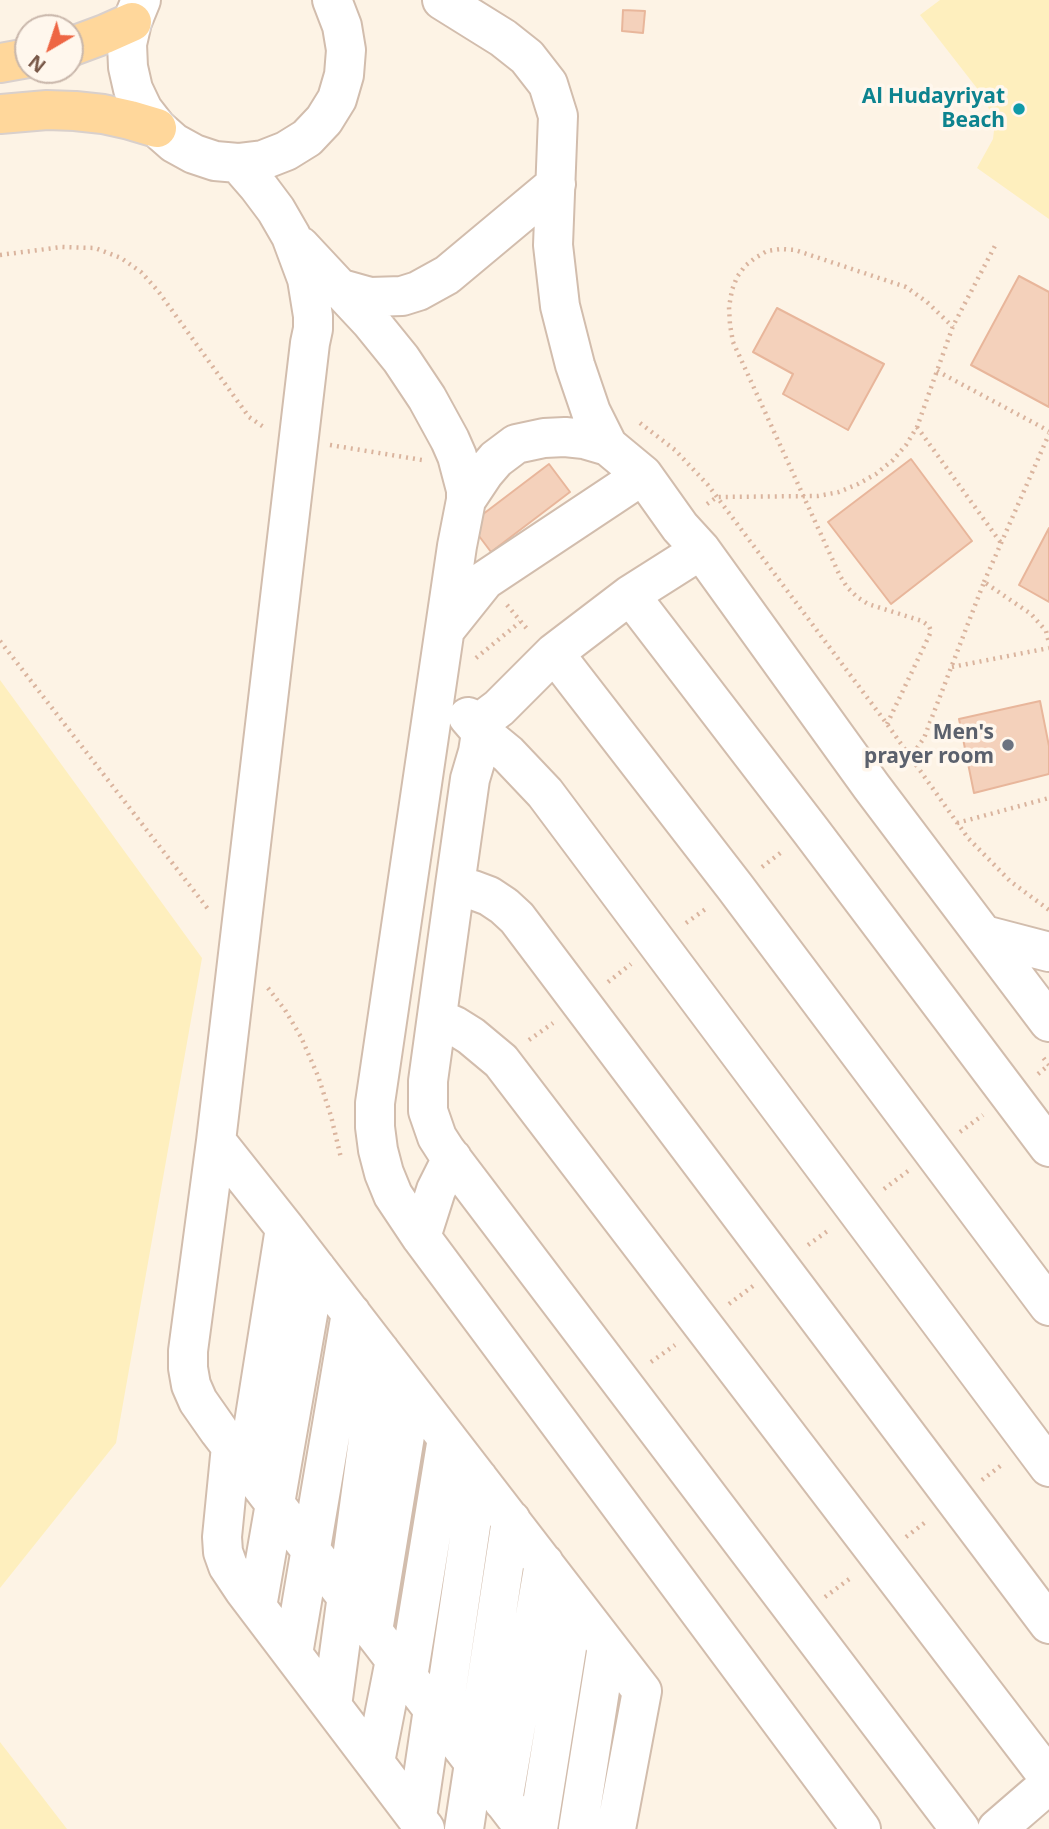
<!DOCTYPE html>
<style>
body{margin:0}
#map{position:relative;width:1049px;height:1829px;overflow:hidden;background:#fdf3e5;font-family:"Noto Sans",sans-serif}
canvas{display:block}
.north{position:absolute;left:14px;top:14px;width:70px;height:70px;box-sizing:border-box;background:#fff7ed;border:2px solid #c9b7ab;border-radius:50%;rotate:219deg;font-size:19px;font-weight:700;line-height:28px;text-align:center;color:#785848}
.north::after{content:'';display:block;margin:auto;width:24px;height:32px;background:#e64;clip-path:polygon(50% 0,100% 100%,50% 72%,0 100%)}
</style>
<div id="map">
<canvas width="1049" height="1829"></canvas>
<div class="north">N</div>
</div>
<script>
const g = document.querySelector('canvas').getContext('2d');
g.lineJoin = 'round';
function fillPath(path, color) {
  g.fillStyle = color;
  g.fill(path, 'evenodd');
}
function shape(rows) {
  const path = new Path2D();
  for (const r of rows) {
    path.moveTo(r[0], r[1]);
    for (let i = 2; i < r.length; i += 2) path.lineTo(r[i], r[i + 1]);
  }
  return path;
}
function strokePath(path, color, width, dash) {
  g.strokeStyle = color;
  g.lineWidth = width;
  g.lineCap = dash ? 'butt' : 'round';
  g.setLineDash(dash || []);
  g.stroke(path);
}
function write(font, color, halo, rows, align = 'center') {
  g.font = font + ' "Noto Sans",sans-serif';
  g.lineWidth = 7;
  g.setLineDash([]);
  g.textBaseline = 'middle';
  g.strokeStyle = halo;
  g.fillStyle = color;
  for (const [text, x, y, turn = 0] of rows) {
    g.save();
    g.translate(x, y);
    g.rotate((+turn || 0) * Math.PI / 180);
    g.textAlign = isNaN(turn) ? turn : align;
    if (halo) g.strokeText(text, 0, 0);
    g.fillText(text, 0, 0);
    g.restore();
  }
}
const sand = shape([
 [940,0,1049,0,1049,219,977,168,993,139,995,122,983,96,920,15],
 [0,680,202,958,116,1443,0,1588],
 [0,1742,67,1829,0,1829]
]);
const building = shape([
 [623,10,645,11,643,33,622,31,623,10],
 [1019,276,1049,292,1049,407,971,365,1019,276],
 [777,308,884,364,848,430,783,394,793,374,753,352,777,308],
 [911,459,972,541,891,604,828,522,911,459],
 [549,464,570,492,491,552,470,524,549,464],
 [1049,528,1049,602,1019,585,1049,528],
 [1040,701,1049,746,1049,774,974,793,959,719,1040,701]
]);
const path = shape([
 [0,255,62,247,95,248,121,258,141,272,158,291,249,417,265,428],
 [937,371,1049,431],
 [640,423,675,450,708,485,887,724,968,838,1010,881,1049,910],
 [917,427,1001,543],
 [330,445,422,460],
 [707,504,717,497,818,496,839,492,858,484,876,474,893,460,906,445,917,427,953,326,997,242],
 [984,582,1049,434],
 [507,605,528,630],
 [0,641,208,909],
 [476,658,520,622],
 [952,667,1049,648],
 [887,724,929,636,931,631,929,626,922,621,868,604,857,597,847,587,840,576,733,342,730,325,729,307,732,290,737,277,745,266,755,258,767,251,781,249,795,250,906,287,927,302,953,327],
 [897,767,910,758,924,738,984,582,1031,614,1046,631,1049,643],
 [957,823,1049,798],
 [762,867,783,851],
 [686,923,707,908],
 [608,982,631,964],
 [268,988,285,1010,301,1037,318,1076,331,1116,341,1158],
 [529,1040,553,1023],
 [1038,1074,1049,1065,1041,1055],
 [960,1132,983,1115],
 [884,1189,908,1171],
 [808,1245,829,1230],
 [729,1304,753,1286],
 [651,1362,675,1345],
 [982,1480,1003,1464],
 [906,1537,927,1521],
 [825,1597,852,1577]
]);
const minor = shape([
 [141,0,132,22,127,44,128,67,133,89,143,110,157,128,174,143,194,154,215,161,238,163,263,160,286,151,307,138,324,120,337,99,344,75,346,50,342,26,332,0],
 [442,0,503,38,527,57,548,84,558,116,553,245,560,306,575,365,591,412,608,446],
 [238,163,258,186,276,210,291,236,307,279,313,316,313,329,310,343,216,1141,188,1351,188,1368,191,1385,198,1401,219,1431,525,1829],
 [300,246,371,322,401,359,427,398,450,440,457,456,466,490,466,500],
 [338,288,370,297,402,296,418,291,447,275,556,184],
 [701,550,630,595,554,653,499,708,483,720,478,752,470,779,455,885,428,1081,428,1111,437,1137,446,1151,960,1829],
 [630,595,811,831,1049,1147],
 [445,630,485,580,643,475],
 [554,653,735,887,1049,1306],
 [468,717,480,731,508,754,545,793,1049,1467],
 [455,885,473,890,489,896,504,906,517,918,1049,1624],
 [984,935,1049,952],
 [437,1018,455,1026,471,1036,501,1061,1049,1778],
 [216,1141,285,1228,642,1691,616,1829],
 [421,1237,436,1190,452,1158],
 [231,1446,222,1537,223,1552,228,1566,244,1590,425,1829],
 [247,1467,285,1228],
 [257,1607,316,1268],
 [373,1631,412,1393],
 [293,1654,351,1313],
 [408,1677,447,1438],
 [332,1706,380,1351],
 [442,1722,478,1478],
 [375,1762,395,1660],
 [503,1801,544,1563],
 [417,1817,433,1709],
 [464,1829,511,1520],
 [538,1829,574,1604],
 [578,1829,607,1646],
 [861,1829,421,1237,393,1195,384,1173,378,1150,375,1127,375,1103,457,546,466,500,484,473,496,459,516,444,544,438,565,437,584,439,608,446,643,475,680,527,701,550,871,786,1049,1022],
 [997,1829,1049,1784]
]);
const major = shape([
 [70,47,105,34,132,22],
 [0,63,28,58],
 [0,114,47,110,75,111,103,114,130,120,157,128]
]);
const markers = [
 [1019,109,7,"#0f9aa8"],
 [1008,745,7,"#6b7280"]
];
const cultureNames = [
 ["Al Hudayriyat",1005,97],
 ["Beach",1005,121]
];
const worshipNames = [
 ["Men's",994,733],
 ["prayer room",994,757]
];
fillPath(sand, '#feefbe');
fillPath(building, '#f4d1bb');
strokePath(building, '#e8b69b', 2);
strokePath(minor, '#d2bdad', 42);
strokePath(major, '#d9d0cc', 42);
strokePath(path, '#dab49e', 4.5, [2, 5]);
strokePath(minor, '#fff', 38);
strokePath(major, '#ffd79b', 38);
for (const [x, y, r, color] of markers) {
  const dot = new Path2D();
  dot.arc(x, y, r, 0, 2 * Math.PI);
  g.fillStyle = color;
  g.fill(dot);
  strokePath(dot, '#fff7ed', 2.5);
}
write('bold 21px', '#0d838f', '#fff7ed', cultureNames, 'right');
write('bold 21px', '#5b616d', '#fff7ed', worshipNames, 'right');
</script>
